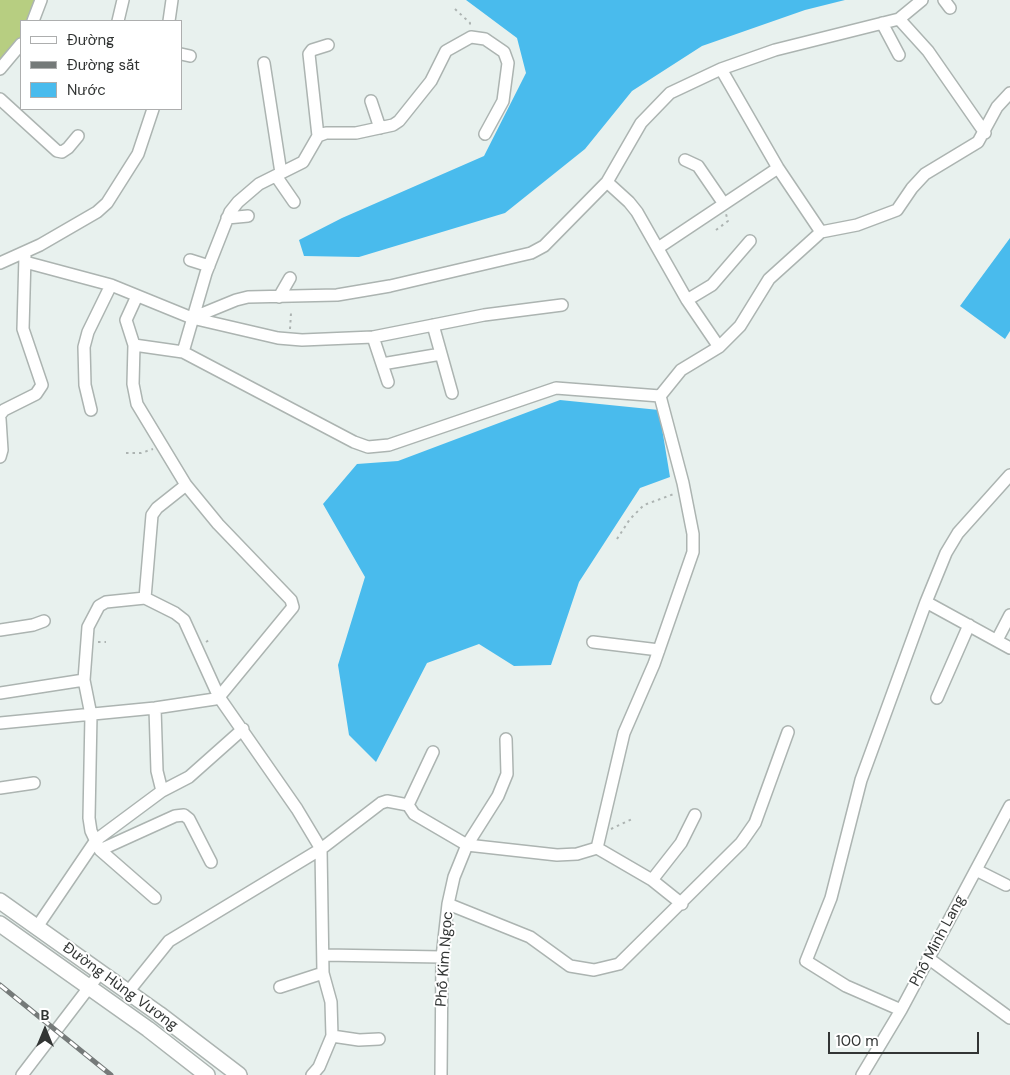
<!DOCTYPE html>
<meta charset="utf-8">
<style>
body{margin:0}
#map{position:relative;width:1010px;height:1075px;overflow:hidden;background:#e8f1ee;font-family:"DM Sans",sans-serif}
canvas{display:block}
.legend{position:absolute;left:20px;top:20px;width:162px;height:90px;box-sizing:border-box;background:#fff;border:1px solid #adaeae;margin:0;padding:6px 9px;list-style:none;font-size:15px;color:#323534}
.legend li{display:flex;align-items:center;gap:10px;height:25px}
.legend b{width:25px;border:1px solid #adaeae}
.north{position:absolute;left:20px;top:1005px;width:50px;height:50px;-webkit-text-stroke:4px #fff;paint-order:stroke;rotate:0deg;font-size:14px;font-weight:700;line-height:20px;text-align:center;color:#323534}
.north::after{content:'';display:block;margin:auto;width:18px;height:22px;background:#323534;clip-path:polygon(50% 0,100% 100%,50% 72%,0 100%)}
.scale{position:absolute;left:828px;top:1032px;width:151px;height:22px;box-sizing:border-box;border:2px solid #323534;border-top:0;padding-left:6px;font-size:15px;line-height:18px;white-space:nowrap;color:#323534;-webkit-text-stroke:4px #fff;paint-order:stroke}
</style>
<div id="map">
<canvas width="1010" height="1075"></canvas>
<ul class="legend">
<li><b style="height:6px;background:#fff"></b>Đường</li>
<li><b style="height:6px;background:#757a79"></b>Đường sắt</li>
<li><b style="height:14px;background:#49bbed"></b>Nước</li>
</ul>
<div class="north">B</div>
<div class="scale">100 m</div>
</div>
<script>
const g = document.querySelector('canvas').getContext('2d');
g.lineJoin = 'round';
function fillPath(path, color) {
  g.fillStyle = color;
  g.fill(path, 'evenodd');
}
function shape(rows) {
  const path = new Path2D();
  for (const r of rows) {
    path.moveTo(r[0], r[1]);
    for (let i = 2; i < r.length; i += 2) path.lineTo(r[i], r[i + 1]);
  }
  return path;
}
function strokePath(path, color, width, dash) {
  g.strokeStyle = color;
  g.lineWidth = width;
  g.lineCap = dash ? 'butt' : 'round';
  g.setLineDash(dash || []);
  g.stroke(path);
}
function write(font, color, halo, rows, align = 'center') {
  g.font = font + ' "DM Sans",sans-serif';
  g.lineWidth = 4;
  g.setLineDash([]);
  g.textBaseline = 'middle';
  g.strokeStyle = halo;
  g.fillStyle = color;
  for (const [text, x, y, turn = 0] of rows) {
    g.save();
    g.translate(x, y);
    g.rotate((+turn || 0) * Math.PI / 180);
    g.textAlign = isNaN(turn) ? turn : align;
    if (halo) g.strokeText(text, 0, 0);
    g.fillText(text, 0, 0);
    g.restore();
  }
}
const green = shape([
 [0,0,42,0,31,21,21,21,21,37,0,64]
]);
const water = shape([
 [466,0,845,0,805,10,702,46,632,91,585,149,505,213,359,257,304,256,299,240,342,218,484,156,526,73,517,38],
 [1010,238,1010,331,1005,339,960,306],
 [560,400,659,410,670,477,640,488,579,582,551,665,514,666,479,644,427,663,376,762,349,735,338,665,365,577,323,504,357,464,398,461]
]);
const path = shape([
 [455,9,470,23,470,27],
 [716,230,728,221,726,214],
 [290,329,291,313],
 [126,453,141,453,153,449],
 [617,539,630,519,644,505,674,494],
 [98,642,106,642],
 [206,642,211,639],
 [611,829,632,819]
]);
const minor = shape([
 [944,0,950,8],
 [899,19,928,51,985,133],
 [33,21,41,0],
 [118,21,123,0],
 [169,21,172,0],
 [882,23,899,55],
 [181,54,190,56],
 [264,63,281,173],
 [0,69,21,44],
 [721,69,778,168,821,232],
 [0,99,57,151,62,152,68,148,78,136],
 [371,101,380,128],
 [318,136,326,133,356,133,393,125,399,121,431,81,446,51,471,37,485,39,504,52,508,63,503,101,485,134],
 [685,160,698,166,724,204],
 [276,176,294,202],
 [607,182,629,202,637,212,687,300,719,347],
 [227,218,248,216],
 [658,248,778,168],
 [190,260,209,266],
 [25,262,111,285,192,318,278,338,302,340,373,337,484,315,562,305],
 [0,263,40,245,97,212,107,203,138,154,153,109],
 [279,297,290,278],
 [687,300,712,285,750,241],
 [192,318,236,300,248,297,337,295,390,286,531,253,544,246,607,182,641,123,670,93,721,69,775,50,899,19,922,0],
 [433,325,452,393],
 [373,337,388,382],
 [134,345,183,352,354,442,368,447,389,445,556,388,660,396],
 [183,352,206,273,230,212,238,202,259,184,303,162,318,136,309,54,312,50,328,45],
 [382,364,441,354],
 [660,396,681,370,719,347,740,326,769,279,821,232,857,225,897,210,912,188,925,174,978,142,997,107,1010,93],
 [91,410,85,385,84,347,88,332,111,285],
 [0,415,4,410,36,394,42,385,23,329,25,256],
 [0,419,2,450,0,457],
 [145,598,152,515,157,508,186,485],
 [926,602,1010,648],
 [0,630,33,625,44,621],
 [997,640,1010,615],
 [593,642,659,650],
 [0,693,84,680],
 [937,698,969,625],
 [155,708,157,771,162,791],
 [0,723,155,708,215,699,219,697,293,607,291,600,218,524,186,485,137,404,133,384,134,345,126,320,137,296],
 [0,788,34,783],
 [408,805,433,752],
 [597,848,624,733,654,664,693,552,693,534,683,483,660,396],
 [100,850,175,816,184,815,189,819,211,862],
 [976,870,1006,885],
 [652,880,681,843,695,815],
 [155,898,100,850,91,831,89,818,91,715,84,680,88,627,99,606,106,602,145,598,175,613,184,620,219,697,297,809,321,849,323,973,331,1002,332,1036,319,1067,312,1075],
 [448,904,530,937,570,966,594,970,619,964,741,843,755,823,788,732],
 [37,927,96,840,162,791,189,777,243,729],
 [324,955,442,957],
 [928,958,1010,1018],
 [280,987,323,973],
 [128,992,169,941,321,849,381,803,387,801,408,805,414,814,467,845,557,855,577,854,597,848,652,880,682,904],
 [901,1010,846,986,806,961,831,898,861,780,926,602,946,553,958,533,1010,475],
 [332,1036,359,1040,379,1039],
 [22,1075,100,973],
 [441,1075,442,957,448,904,454,877,467,845,498,796,507,774,506,739],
 [862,1075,901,1010,1010,806]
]);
const major = shape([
 [0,901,159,1014,239,1075],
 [0,924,148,1029,207,1075]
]);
const rail = shape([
 [0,985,111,1075]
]);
const streetNames = [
 ["Phố Minh Lang",938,941,-62],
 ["Phố Kim Ngọc",445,959,-86],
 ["Đường Hùng Vương",120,987,36]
];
fillPath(green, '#b7ce81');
fillPath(water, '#49bbed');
strokePath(minor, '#acb4b1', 14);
strokePath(major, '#acb4b1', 18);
strokePath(path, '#adb4b2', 2, [2.5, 4]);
strokePath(minor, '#fff', 11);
strokePath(major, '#fff', 15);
strokePath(rail, '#757a79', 5);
strokePath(rail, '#fff', 3, [9]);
write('15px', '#323534', '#fff', streetNames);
</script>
